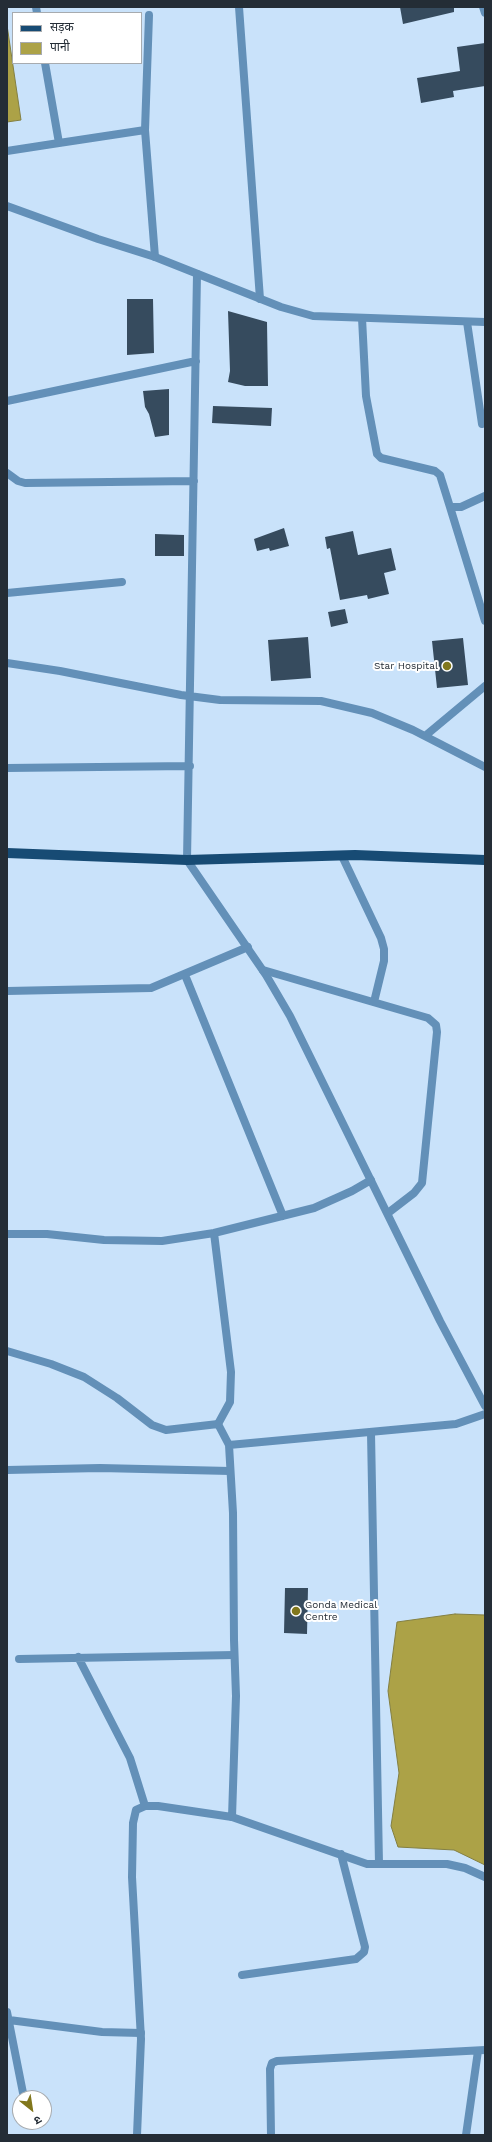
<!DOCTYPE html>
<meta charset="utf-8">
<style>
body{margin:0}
#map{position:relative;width:492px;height:2142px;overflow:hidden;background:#c9e2fa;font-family:"Work Sans","Noto Sans Devanagari",sans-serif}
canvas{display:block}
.frame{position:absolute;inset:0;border:8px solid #242d36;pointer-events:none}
.legend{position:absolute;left:12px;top:12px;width:130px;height:52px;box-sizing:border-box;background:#fff;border:1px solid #a7abaf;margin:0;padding:5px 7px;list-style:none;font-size:12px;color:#242d36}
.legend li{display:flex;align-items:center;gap:8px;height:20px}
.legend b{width:20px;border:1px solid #a7abaf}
.north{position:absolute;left:12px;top:2090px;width:40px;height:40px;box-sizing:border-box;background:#fff;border:1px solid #a7abaf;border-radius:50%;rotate:150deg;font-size:11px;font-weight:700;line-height:16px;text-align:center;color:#242d36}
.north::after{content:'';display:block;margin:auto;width:14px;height:18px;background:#81771c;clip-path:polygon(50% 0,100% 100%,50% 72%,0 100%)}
</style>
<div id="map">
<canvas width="492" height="2142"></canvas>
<div class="frame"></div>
<ul class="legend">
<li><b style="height:5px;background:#174b74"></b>सड़क</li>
<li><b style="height:11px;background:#aca247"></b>पानी</li>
</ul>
<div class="north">उ</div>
</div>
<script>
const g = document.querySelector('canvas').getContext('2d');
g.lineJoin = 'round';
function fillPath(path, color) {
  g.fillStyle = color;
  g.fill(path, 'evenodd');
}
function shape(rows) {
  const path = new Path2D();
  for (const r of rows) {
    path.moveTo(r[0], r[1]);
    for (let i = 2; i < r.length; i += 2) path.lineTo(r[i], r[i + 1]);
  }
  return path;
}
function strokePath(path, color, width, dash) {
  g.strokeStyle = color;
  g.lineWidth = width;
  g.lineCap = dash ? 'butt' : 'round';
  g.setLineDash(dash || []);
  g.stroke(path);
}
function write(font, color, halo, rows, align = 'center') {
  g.font = font + ' "Work Sans",sans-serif';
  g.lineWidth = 4;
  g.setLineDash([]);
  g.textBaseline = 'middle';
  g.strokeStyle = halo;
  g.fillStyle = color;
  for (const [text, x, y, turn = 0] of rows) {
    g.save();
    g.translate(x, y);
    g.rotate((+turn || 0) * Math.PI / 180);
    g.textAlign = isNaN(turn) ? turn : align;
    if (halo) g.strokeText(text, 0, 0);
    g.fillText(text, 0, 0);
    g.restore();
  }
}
const water = shape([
 [7,25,21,120,7,122,7,25],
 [455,1614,485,1615,485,1865,454,1850,398,1847,391,1826,399,1773,388,1691,397,1622,455,1614]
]);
const building = shape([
 [400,7,454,7,454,12,403,24],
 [485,43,485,86,453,91,454,97,421,103,417,78,460,71,457,47],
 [127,299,153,299,154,353,127,355],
 [228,311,267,322,268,386,245,386,228,382,230,371],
 [169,389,169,435,155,437,149,414,145,407,143,391],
 [213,406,272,408,271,426,212,423],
 [284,528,289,546,270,551,269,548,257,551,254,539],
 [353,531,358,555,391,548,396,570,384,573,389,594,368,599,367,595,340,600,330,548,327,549,325,537],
 [155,534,184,535,184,556,155,556],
 [345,609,348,623,331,627,328,612],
 [308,637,311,678,271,681,268,640],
 [463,638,468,685,437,688,432,641],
 [285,1588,308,1588,307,1634,284,1633]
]);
const minor = shape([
 [36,7,37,13],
 [239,7,260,299],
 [483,7,485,13],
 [149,15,145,130,155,257],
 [59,143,145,130],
 [7,151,59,143,45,63],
 [362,318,366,396,377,454,381,458,435,471,440,475,450,507,461,507,485,496],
 [467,322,482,424],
 [7,401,196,361],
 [7,473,18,481,25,483,194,481],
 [450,507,485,621],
 [7,593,122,582],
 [7,663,60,671,181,695,220,700,321,701,372,713,413,730,485,767],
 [425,736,485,686],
 [7,768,190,766],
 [342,856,381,938,384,949,384,961,374,1002],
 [187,860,197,274],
 [263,970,428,1018,436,1025,437,1032,422,1183,414,1193,388,1213],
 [185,975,283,1216],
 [7,991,151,988,248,947],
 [214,1233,231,1372,230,1402,218,1424],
 [7,1234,47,1234,104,1240,162,1241,214,1233,314,1208,352,1191,371,1180],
 [371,1433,379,1864],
 [7,1470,100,1468,230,1471],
 [78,1657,130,1758,145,1806],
 [19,1659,234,1655],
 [232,1817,367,1864,447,1864,465,1868,485,1877],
 [242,1975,356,1959,364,1952,365,1947,341,1854],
 [7,2012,24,2098],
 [9,2020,102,2032,141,2033],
 [271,2135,270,2069,272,2063,277,2061,485,2050],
 [466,2135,478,2051]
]);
const tertiary = shape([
 [7,206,98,239,155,257,281,307,313,316,485,322],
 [187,860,266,975,290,1016,440,1321,485,1406],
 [7,1351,51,1364,84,1377,117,1398,152,1425,166,1430,218,1424,229,1445,233,1513,234,1640,236,1696,232,1817,158,1806,145,1806,136,1810,133,1823,132,1877,141,2039,137,2135],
 [229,1445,456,1424,485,1414]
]);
const primary = shape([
 [7,853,187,860,355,855,485,860]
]);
const markers = [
 [447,666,5,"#81771c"],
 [296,1611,5,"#81771c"]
];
const poiNames = [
 ["Star Hospital",438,666],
 ["Gonda Medical",305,1605,"left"],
 ["Centre",305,1617,"left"]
];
fillPath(water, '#aca247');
strokePath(water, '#837f42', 1);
fillPath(building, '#364b5e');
strokePath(minor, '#6390b8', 8);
strokePath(tertiary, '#6390b8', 8);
strokePath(primary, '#174b74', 10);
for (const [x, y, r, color] of markers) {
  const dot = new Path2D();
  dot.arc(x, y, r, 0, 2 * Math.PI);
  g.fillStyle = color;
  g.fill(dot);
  strokePath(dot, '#fff', 1.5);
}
write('10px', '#242d36', '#fff', poiNames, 'right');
</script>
